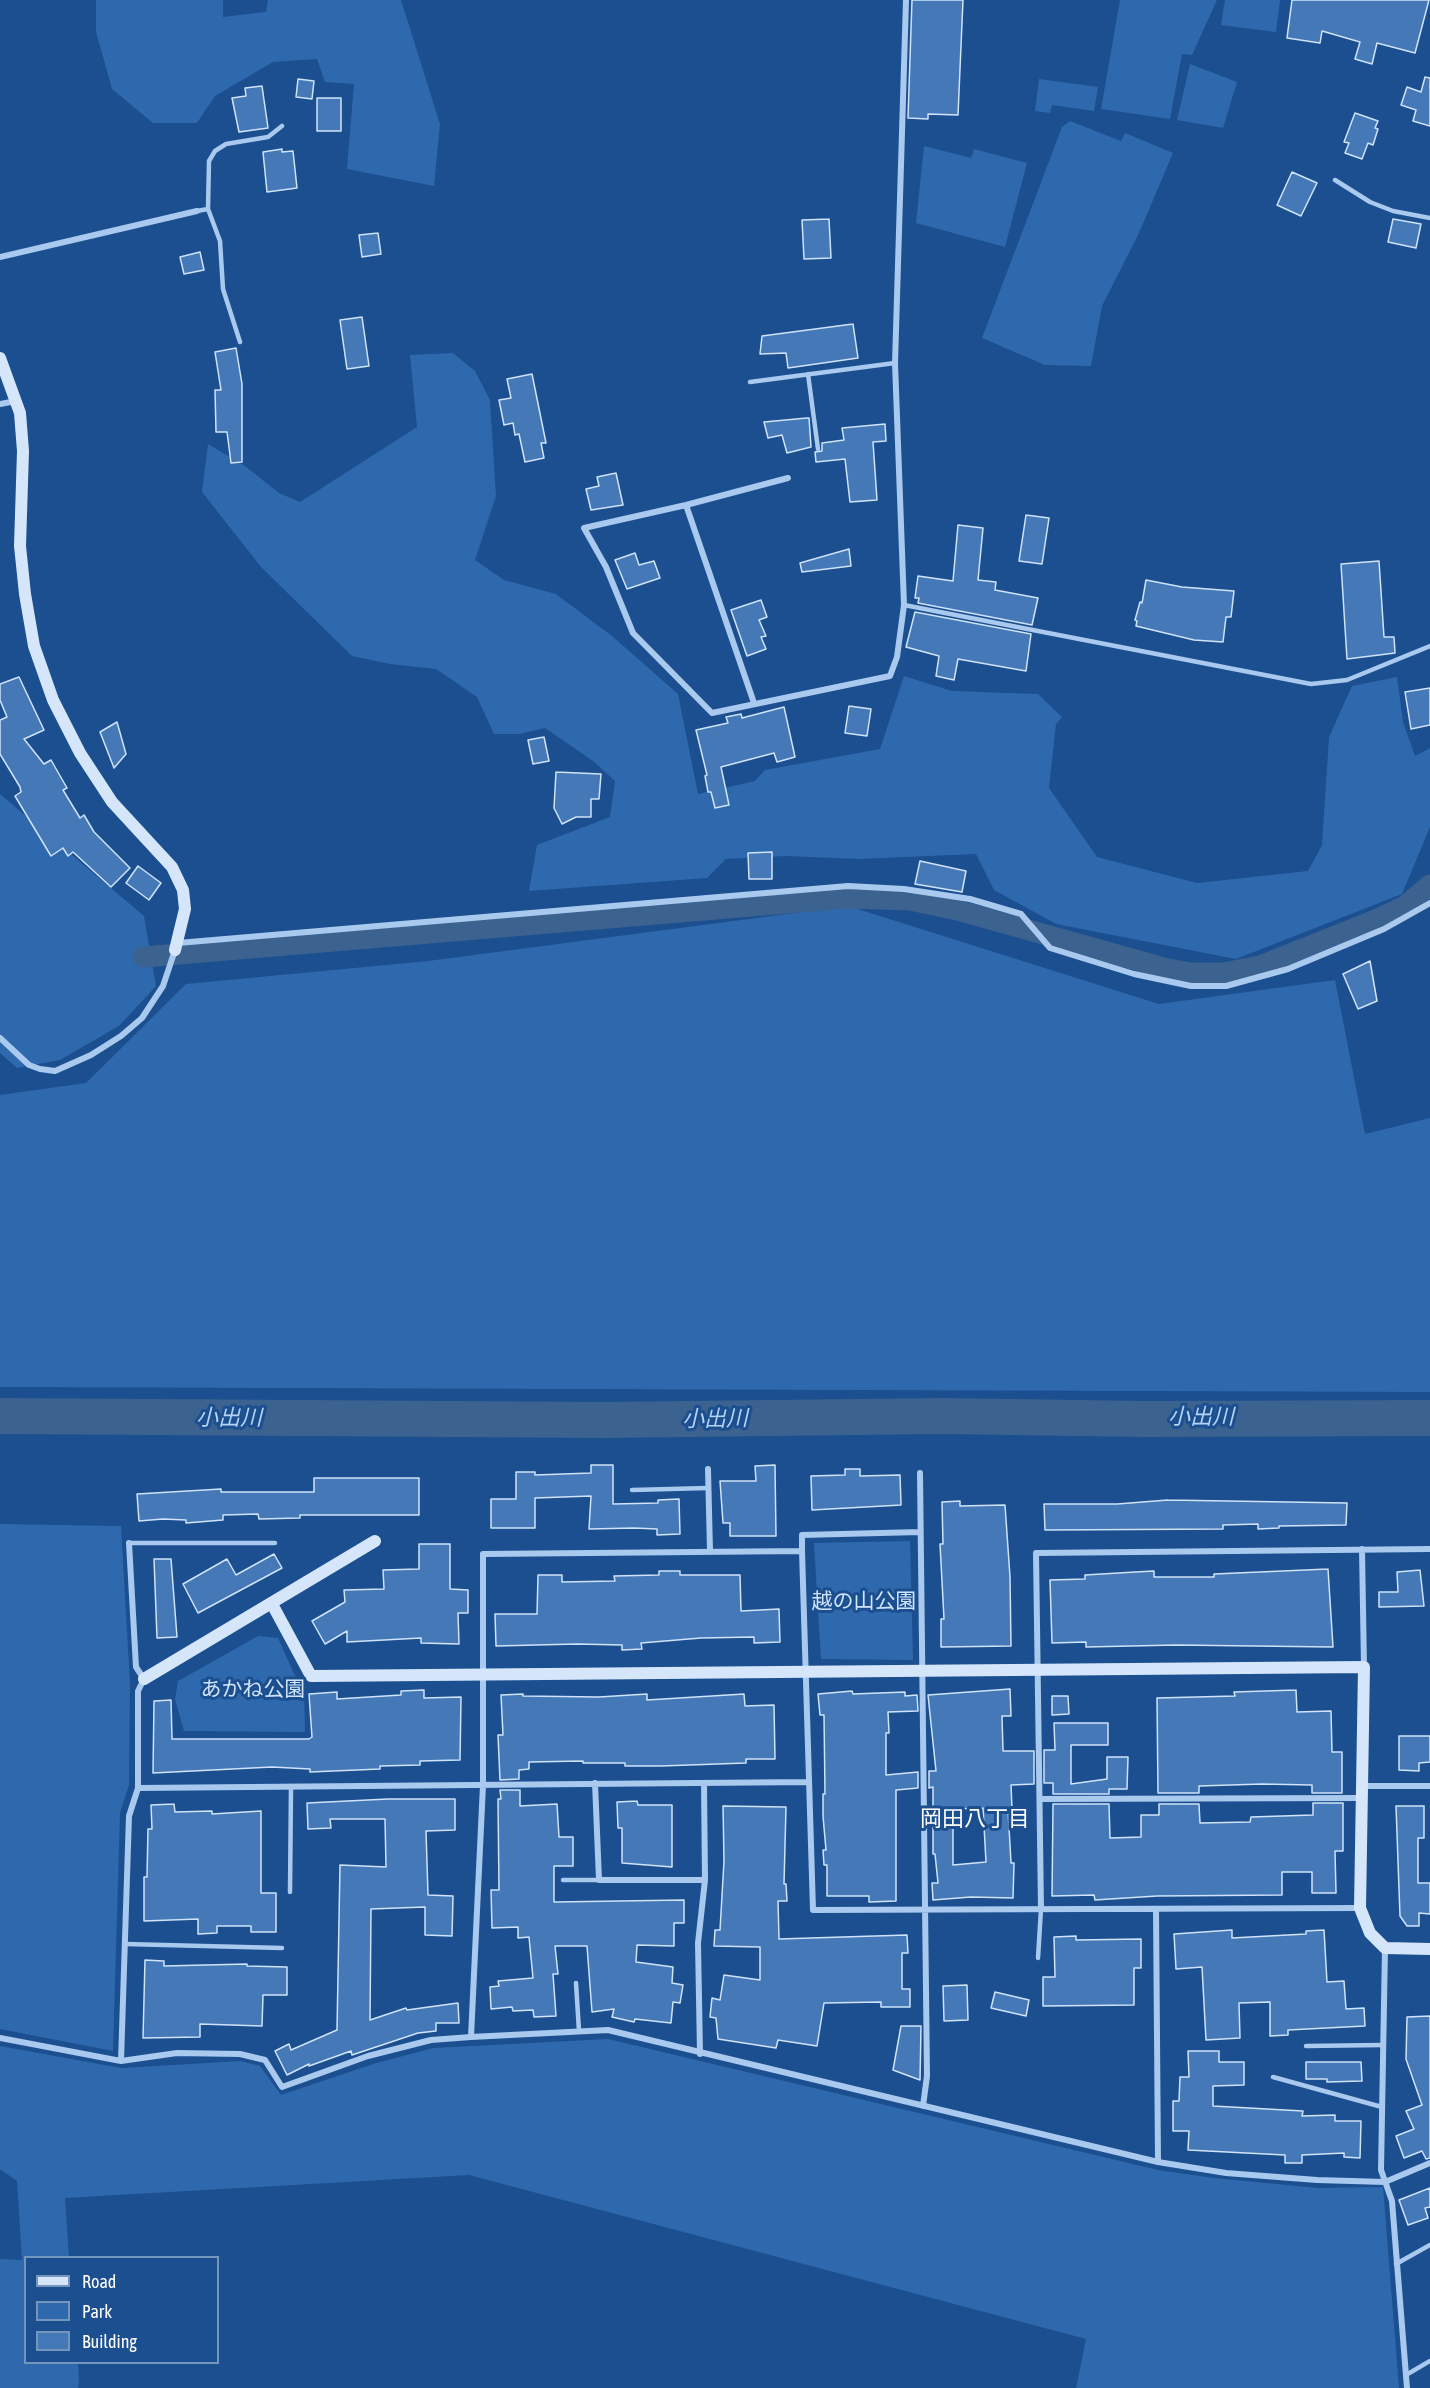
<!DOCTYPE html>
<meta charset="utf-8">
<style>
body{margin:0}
#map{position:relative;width:1430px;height:2388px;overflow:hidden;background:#1b4f8f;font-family:"Asap Condensed",sans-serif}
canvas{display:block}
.legend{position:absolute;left:24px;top:2256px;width:195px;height:108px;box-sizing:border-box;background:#1b4f8f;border:2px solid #7695bc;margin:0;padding:8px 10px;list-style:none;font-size:18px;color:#fff}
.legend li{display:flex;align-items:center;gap:12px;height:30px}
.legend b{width:30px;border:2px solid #7695bc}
</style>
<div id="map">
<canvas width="1430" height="2388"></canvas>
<ul class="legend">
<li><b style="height:8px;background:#d6e6fa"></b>Road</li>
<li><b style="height:16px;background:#2e69ad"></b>Park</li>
<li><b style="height:16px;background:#4478b7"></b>Building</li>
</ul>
</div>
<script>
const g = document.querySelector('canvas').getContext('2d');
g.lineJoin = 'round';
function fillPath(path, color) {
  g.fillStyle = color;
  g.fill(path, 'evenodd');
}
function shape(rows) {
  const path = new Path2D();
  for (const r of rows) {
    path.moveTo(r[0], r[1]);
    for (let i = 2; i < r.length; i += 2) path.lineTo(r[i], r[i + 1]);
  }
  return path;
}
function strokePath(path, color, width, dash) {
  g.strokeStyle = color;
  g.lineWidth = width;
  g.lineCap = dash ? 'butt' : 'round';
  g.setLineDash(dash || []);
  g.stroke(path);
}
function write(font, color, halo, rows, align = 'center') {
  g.font = font + ' "Asap Condensed","Noto Sans JP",sans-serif';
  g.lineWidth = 6;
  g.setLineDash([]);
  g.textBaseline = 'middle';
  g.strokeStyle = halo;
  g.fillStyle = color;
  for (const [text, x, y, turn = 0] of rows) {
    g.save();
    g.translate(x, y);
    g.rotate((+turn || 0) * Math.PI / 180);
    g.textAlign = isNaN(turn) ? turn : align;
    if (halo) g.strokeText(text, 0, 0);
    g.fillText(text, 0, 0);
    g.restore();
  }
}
const green = shape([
 [96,0,223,0,223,17,266,12,268,0,401,0,440,124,434,186,347,169,354,84,325,82,317,59,273,62,215,96,197,123,153,123,112,89,96,32],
 [1120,0,1217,0,1192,55,1182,54,1170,119,1101,109],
 [1225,0,1280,0,1276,32,1221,25],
 [1190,64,1237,82,1223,128,1177,120],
 [1039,79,1098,87,1094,111,1052,105,1050,113,1035,111],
 [1070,121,1121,141,1125,133,1173,153,1139,233,1102,306,1091,366,1045,365,982,338,1062,127],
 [924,146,971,158,974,149,1027,163,1005,247,916,223],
 [453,353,475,371,490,400,496,496,475,560,504,580,556,594,612,636,678,694,698,794,755,781,765,770,880,749,904,676,952,691,1038,694,1062,717,1056,724,1049,788,1097,857,1197,883,1308,871,1322,845,1329,737,1352,686,1397,677,1403,722,1415,756,1430,748,1430,827,1402,894,1236,959,1056,924,994,890,976,854,859,859,786,856,726,859,707,878,529,891,537,845,610,817,615,781,593,761,545,728,519,734,494,734,477,697,436,669,390,664,352,656,261,567,202,492,208,444,245,466,279,493,300,502,417,427,410,355],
 [0,794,144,916,156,986,119,1026,60,1060,17,1068,0,1053],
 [848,906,1159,1004,1335,980,1365,1134,1430,1118,1430,1392,0,1387,0,1095,86,1083,186,984,428,961],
 [0,1524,121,1526,130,1683,129,1785,120,1813,113,2051,0,2029],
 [910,1541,913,1660,821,1659,814,1543],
 [258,1636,278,1638,294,1674,304,1685,305,1732,184,1731,175,1699,178,1681],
 [608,2039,1158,2170,1214,2178,1318,2188,1383,2187,1399,2388,1076,2388,1086,2339,469,2175,65,2198,69,2257,26,2258,26,2362,78,2363,79,2383,78,2388,0,2388,0,2259,22,2260,17,2181,0,2169,0,2046,121,2068,241,2061,260,2066,281,2095,373,2064,433,2048]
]);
const canal = shape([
 [143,957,847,898,910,900,957,910,1168,969,1191,973,1223,973,1260,966,1378,919,1405,906,1430,885]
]);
const river = shape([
 [0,1416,604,1420,942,1416,1145,1419,1430,1418]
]);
const building = shape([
 [912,0,963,0,958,115,928,114,928,119,908,118,912,0],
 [1292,0,1429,0,1415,53,1377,43,1372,64,1355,59,1360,42,1322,31,1320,43,1287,38,1292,0],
 [1425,77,1430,78,1430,126,1413,121,1416,110,1401,105,1407,87,1421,92,1425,77],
 [298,79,314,81,312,99,296,97,298,79],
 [262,86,268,128,239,132,232,98,246,96,245,88,262,86],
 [317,98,341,98,341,131,317,131,317,98],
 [1355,113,1378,121,1375,128,1378,129,1373,145,1368,143,1362,159,1345,153,1349,143,1344,142,1355,113],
 [282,149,282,152,293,151,297,188,267,192,263,152,282,149],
 [1292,172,1317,183,1301,216,1277,205,1292,172],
 [829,219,831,258,804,259,802,220,829,219],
 [1393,219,1421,224,1416,248,1388,242,1393,219],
 [378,233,381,254,362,257,359,235,378,233],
 [200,252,204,270,184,274,180,257,200,252],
 [362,317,369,366,347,369,340,320,362,317],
 [853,324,858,358,788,368,786,353,760,354,762,336,853,324],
 [236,348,242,384,242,462,231,463,227,432,216,432,215,390,221,390,215,352,236,348],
 [532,374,546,443,541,443,544,458,525,462,519,434,515,435,513,423,504,425,499,400,511,398,507,379,532,374],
 [807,418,809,418,811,447,787,453,782,435,768,438,764,422,807,418],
 [885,424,886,441,873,442,877,500,850,502,845,459,816,462,815,452,822,451,822,443,844,440,842,428,885,424],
 [616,473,623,505,591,510,586,489,599,486,597,477,616,473],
 [1026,515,1049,518,1042,564,1019,561,1026,515],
 [958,525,983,528,978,580,996,582,995,590,1038,598,1032,625,918,603,919,598,915,598,918,576,953,581,958,525],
 [849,549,851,566,802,572,800,563,849,549],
 [635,553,639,565,654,561,660,578,627,589,615,560,635,553],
 [1379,561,1384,637,1394,637,1395,653,1347,659,1341,564,1379,561],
 [1146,580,1182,587,1234,591,1231,617,1226,617,1223,642,1194,640,1136,626,1137,621,1135,620,1140,602,1142,603,1146,580],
 [761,600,767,617,759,620,766,636,761,637,766,649,747,656,731,610,761,600],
 [915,612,1031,634,1026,671,958,659,954,680,936,676,939,656,906,647,915,612],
 [19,677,44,730,24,739,44,764,51,760,67,788,63,790,80,818,84,815,94,832,130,868,111,887,73,852,68,856,63,848,51,856,15,796,21,792,20,787,0,754,0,720,7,717,0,700,0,684,19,677],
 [1430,688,1430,725,1411,729,1405,692,1430,688],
 [849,706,871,709,867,736,845,733,849,706],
 [784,707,795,757,777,762,774,753,721,767,729,805,715,808,711,792,708,792,705,776,707,775,696,730,728,723,726,717,741,714,742,718,784,707],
 [117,722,126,754,114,768,100,732,117,722],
 [544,737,549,761,533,764,528,740,544,737],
 [556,772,601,774,599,799,591,799,591,817,576,817,562,824,554,808,556,772],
 [772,852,772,879,749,879,748,853,772,852],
 [920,861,966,871,962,892,915,884,920,861],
 [138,866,161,883,149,900,126,883,138,866],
 [1370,961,1377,1001,1358,1009,1343,974,1370,961],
 [591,1465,613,1465,613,1504,658,1503,658,1500,679,1499,680,1534,657,1535,657,1529,634,1528,589,1529,591,1496,535,1498,535,1528,491,1528,491,1499,516,1499,516,1472,535,1472,535,1475,591,1473,591,1465],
 [775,1465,776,1536,730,1536,730,1523,723,1523,720,1481,756,1481,755,1466,775,1465],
 [845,1469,860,1469,860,1476,900,1475,901,1505,812,1510,811,1476,845,1475,845,1469],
 [314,1478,419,1478,419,1515,300,1515,300,1518,259,1519,258,1514,223,1515,223,1520,186,1523,186,1520,163,1519,139,1521,137,1494,221,1489,221,1492,314,1492,314,1478],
 [1168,1500,1347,1503,1346,1525,1279,1526,1279,1528,1258,1529,1258,1524,1223,1525,1223,1529,1045,1530,1044,1504,1117,1504,1168,1500],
 [960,1501,960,1506,1005,1505,1010,1577,1011,1646,941,1647,941,1619,944,1619,940,1544,943,1544,942,1502,960,1501],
 [419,1544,450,1544,450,1589,468,1590,468,1613,458,1613,459,1644,421,1643,421,1638,347,1642,347,1631,325,1644,312,1621,345,1602,344,1590,384,1589,383,1570,419,1569,419,1544],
 [274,1554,282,1568,198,1613,183,1584,227,1559,236,1575,274,1554],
 [154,1559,171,1559,177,1637,157,1638,154,1559],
 [1328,1569,1333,1647,1176,1645,1086,1647,1086,1642,1052,1643,1050,1580,1085,1579,1085,1575,1135,1572,1154,1571,1154,1577,1214,1577,1214,1574,1328,1569],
 [1420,1570,1424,1606,1379,1607,1379,1592,1398,1592,1397,1572,1420,1570],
 [659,1571,680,1571,680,1575,740,1575,741,1611,779,1609,780,1642,754,1643,754,1637,701,1638,641,1643,642,1649,622,1650,622,1645,577,1644,496,1646,495,1614,537,1614,538,1575,562,1575,562,1582,615,1581,614,1576,659,1575,659,1571],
 [1010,1689,1011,1716,1002,1716,1003,1751,1034,1751,1034,1784,1011,1785,1012,1809,1008,1809,1011,1863,1014,1863,1013,1898,971,1897,933,1900,932,1883,938,1883,935,1854,933,1854,933,1787,929,1788,929,1771,936,1771,928,1695,1010,1689],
 [983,1808,986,1862,953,1865,953,1809,983,1808],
 [424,1690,424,1698,461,1697,460,1760,420,1761,420,1765,380,1766,380,1769,310,1772,310,1769,272,1767,153,1773,154,1701,171,1700,172,1739,309,1739,312,1737,309,1694,337,1692,337,1699,401,1695,401,1691,424,1690],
 [1296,1690,1297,1712,1331,1711,1332,1752,1342,1752,1342,1793,1312,1793,1312,1785,1262,1784,1199,1786,1199,1793,1158,1793,1157,1698,1235,1696,1234,1692,1296,1690],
 [852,1691,853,1694,905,1692,905,1696,917,1695,918,1711,888,1712,889,1733,886,1733,886,1775,918,1772,918,1788,896,1790,896,1901,869,1902,869,1896,827,1896,827,1865,824,1865,823,1850,826,1850,823,1816,823,1794,825,1794,824,1715,820,1715,818,1694,852,1691],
 [523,1694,523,1696,599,1697,647,1694,647,1700,744,1694,745,1706,774,1705,775,1759,746,1759,746,1763,661,1766,625,1766,625,1763,583,1763,583,1761,529,1762,529,1769,519,1770,519,1779,500,1780,498,1735,503,1735,501,1695,523,1694],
 [1052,1696,1068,1696,1069,1714,1052,1715,1052,1696],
 [1054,1723,1108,1723,1108,1745,1071,1745,1071,1784,1107,1779,1107,1757,1128,1757,1127,1789,1109,1789,1109,1794,1053,1794,1053,1783,1044,1783,1044,1750,1055,1750,1054,1723],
 [1399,1736,1430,1736,1430,1762,1419,1763,1419,1771,1399,1770,1399,1736],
 [500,1790,520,1790,520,1806,557,1804,559,1837,573,1837,573,1866,554,1866,554,1902,684,1900,684,1923,674,1923,674,1946,637,1945,636,1962,673,1967,672,1983,683,1985,680,2003,673,2002,671,2023,635,2019,634,2022,612,2017,614,2009,592,2012,587,1946,555,1946,558,1974,553,1974,556,2016,534,2017,533,2010,513,2011,512,2007,491,2009,490,1987,499,1986,498,1981,533,1978,529,1937,518,1938,518,1927,492,1928,491,1890,499,1890,498,1799,501,1799,500,1790],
 [388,1799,455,1799,455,1830,426,1831,428,1895,453,1896,452,1936,425,1935,425,1907,371,1909,370,2020,406,2008,407,2010,458,2003,459,2023,436,2023,436,2031,418,2033,352,2055,351,2051,309,2066,309,2064,287,2075,275,2051,289,2044,291,2050,337,2030,340,1865,386,1867,385,1819,330,1819,331,1828,308,1829,307,1803,388,1799],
 [637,1801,638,1805,672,1805,672,1867,622,1863,622,1828,618,1828,617,1802,637,1801],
 [1313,1803,1343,1803,1343,1851,1335,1851,1336,1893,1312,1893,1312,1872,1282,1872,1282,1895,1157,1896,1095,1900,1094,1895,1052,1896,1053,1804,1109,1804,1110,1838,1141,1837,1141,1815,1159,1815,1159,1804,1199,1804,1200,1823,1250,1822,1251,1817,1313,1815,1313,1803],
 [174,1804,175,1812,212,1811,212,1814,261,1811,261,1893,276,1893,276,1932,251,1932,251,1926,217,1926,217,1933,198,1934,198,1919,144,1921,144,1877,147,1877,148,1829,152,1829,151,1805,174,1804],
 [723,1806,786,1807,784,1884,786,1884,787,1901,778,1901,779,1939,907,1935,908,1953,902,1953,902,1989,910,1989,910,2007,881,2007,881,2002,824,2003,817,2046,778,2040,776,2048,718,2039,716,2018,710,2017,712,1998,720,2000,724,1975,760,1980,760,1947,714,1946,715,1930,720,1930,724,1861,723,1806],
 [1396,1806,1424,1806,1424,1838,1418,1838,1418,1883,1430,1883,1430,1914,1419,1913,1419,1926,1407,1926,1400,1916,1396,1806],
 [1232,1930,1232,1938,1306,1934,1306,1931,1324,1930,1327,1982,1344,1981,1346,2009,1364,2008,1365,2026,1288,2030,1288,2035,1270,2036,1270,2002,1239,2003,1240,2038,1206,2040,1202,1967,1176,1969,1174,1934,1232,1930],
 [1076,1936,1076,1940,1141,1939,1141,1968,1134,1968,1134,2005,1043,2006,1043,1977,1055,1977,1054,1937,1076,1936],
 [145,1960,164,1961,164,1966,247,1964,247,1966,287,1967,287,1995,263,1995,262,2026,200,2024,200,2037,143,2038,145,1960],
 [967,1985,968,2020,944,2021,943,1986,967,1985],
 [995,1992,1029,2000,1026,2016,991,2008,995,1992],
 [1430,2016,1430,2158,1426,2159,1422,2151,1404,2158,1396,2136,1414,2129,1406,2111,1422,2105,1406,2059,1407,2017,1430,2016],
 [901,2026,921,2026,920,2080,893,2070,901,2026],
 [1188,2051,1219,2051,1219,2062,1244,2062,1244,2085,1213,2086,1213,2106,1303,2111,1302,2116,1335,2115,1335,2121,1361,2121,1360,2158,1344,2157,1344,2153,1302,2155,1302,2163,1285,2163,1285,2155,1188,2150,1189,2131,1173,2131,1173,2101,1179,2101,1180,2077,1189,2077,1188,2051],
 [1306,2062,1361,2062,1362,2081,1327,2082,1327,2079,1306,2079,1306,2062],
 [1430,2188,1430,2207,1425,2208,1428,2218,1408,2225,1399,2200,1430,2188]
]);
const lane = shape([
 [1335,180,1370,202,1393,211,1430,218],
 [208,209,209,161,215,151,226,144,268,137,282,126],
 [197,211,208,209,220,241,223,289,240,342],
 [808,374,818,449],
 [750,382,895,363],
 [904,605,1311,684,1347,680,1430,646],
 [632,1490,708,1488],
 [129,1543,275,1543],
 [563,1880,599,1880],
 [290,1892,291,1786],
 [125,1944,282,1948],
 [1038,1958,1041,1909],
 [576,1983,579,2031],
 [1306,2046,1383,2045],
 [1273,2077,1382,2107],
 [1396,2264,1430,2245],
 [1406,2375,1430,2361]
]);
const street = shape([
 [0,257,197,211],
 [0,404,16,401],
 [788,478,686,505,584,528,606,567,633,633,712,713,890,676,897,657,904,605,895,363,906,0],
 [686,505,754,703],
 [178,943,848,886,904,889,970,899,1021,914,1050,948,1134,974,1191,986,1226,986,1288,969,1384,929,1430,903],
 [0,1038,29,1065,40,1069,55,1071,91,1055,121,1036,142,1018,163,986,175,950],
 [708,1469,710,1551],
 [920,1473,927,2076,923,2106],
 [1362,1549,1364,1667],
 [802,1551,813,1910,1360,1908],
 [595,1783,599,1880,705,1880],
 [1362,1786,1430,1786],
 [138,1788,809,1782],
 [1040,1799,1361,1798],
 [1041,1909,1036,1553,1430,1549],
 [1156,1909,1158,2162,1226,2173,1317,2180,1385,2182,1430,2163],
 [1385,1948,1381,2170,1392,2201,1407,2388],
 [471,2037,608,2030,1158,2162],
 [0,2038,121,2061,129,1816,138,1788,138,1691,144,1679,136,1667,129,1543],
 [700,2054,698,1943,705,1880,704,1783],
 [121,2061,177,2053,240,2054,265,2060,282,2087,368,2056,431,2040,471,2037,483,1785,483,1554,802,1551,802,1535,920,1532]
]);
const secondary = shape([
 [0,358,20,413,23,451,20,546,25,594,34,646,53,700,80,753,112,802,172,867,183,890,185,909,175,950],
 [272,1604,311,1676,1364,1667,1360,1908,1370,1933,1385,1948,1430,1949],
 [144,1679,375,1541]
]);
const parkNames = [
 ["越の山公園",864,1601],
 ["あかね公園",253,1689]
];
const waterNames = [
 ["小出川",1201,1417],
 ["小出川",229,1418],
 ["小出川",715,1419,-1]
];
const neighbourhoodNames = [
 ["岡田八丁目",975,1819]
];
fillPath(green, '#2e69ad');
strokePath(canal, '#3c6290', 21);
strokePath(river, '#3c6290', 36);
fillPath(building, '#4478b7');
strokePath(building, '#cfe3fa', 1.5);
strokePath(lane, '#a9c9ee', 4.5);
strokePath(street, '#a9c9ee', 6);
strokePath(secondary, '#d6e6fa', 12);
write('21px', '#cfe3fa', '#1b4f8f', parkNames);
write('italic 22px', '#b5d3f5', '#1b4f8f', waterNames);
write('22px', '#fff', '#1b4f8f', neighbourhoodNames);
</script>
